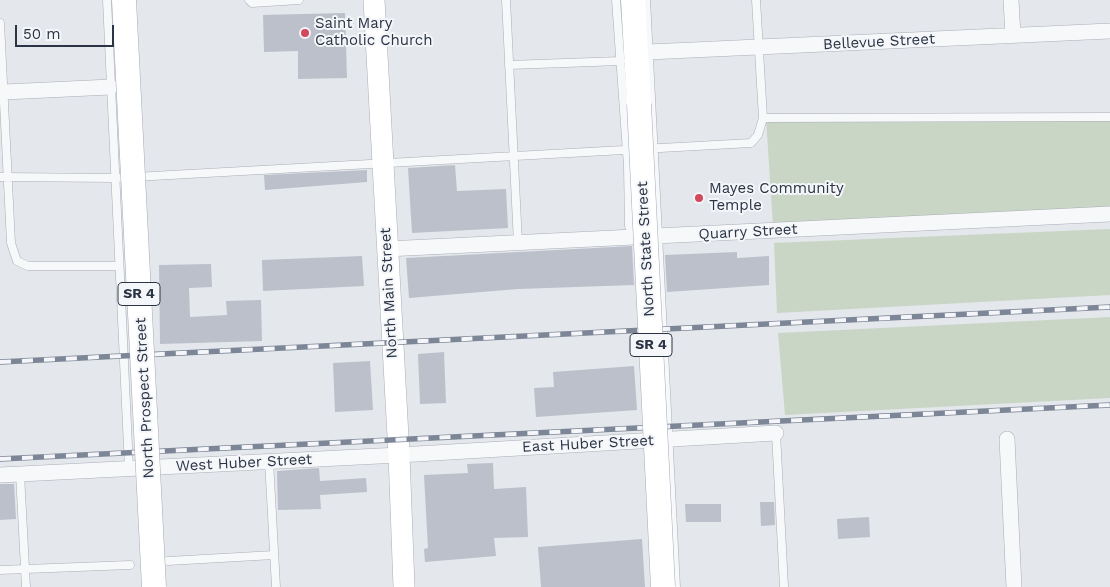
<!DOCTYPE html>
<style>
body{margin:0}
#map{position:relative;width:1110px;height:587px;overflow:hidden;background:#e4e7ec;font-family:"Work Sans",sans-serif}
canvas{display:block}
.scale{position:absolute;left:15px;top:25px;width:99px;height:22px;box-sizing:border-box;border:2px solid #2b3445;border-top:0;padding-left:6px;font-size:15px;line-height:18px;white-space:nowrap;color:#2b3445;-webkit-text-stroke:4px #f4f6f9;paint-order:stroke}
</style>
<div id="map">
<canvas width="1110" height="587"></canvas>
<div class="scale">50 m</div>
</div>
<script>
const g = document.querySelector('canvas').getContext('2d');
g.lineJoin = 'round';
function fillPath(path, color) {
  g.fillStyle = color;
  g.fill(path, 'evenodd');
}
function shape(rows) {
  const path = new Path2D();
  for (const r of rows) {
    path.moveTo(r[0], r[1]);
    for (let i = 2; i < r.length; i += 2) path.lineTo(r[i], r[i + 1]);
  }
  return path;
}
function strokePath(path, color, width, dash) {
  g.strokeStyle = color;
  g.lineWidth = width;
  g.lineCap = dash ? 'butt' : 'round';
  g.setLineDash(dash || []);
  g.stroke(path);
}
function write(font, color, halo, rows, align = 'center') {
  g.font = font + ' "Work Sans",sans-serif';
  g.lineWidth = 4;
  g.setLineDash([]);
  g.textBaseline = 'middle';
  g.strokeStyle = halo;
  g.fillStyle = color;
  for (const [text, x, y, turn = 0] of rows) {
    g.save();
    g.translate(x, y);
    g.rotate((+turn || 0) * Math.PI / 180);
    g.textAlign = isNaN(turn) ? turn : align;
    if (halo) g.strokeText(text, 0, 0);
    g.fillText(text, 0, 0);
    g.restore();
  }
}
const green = shape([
 [1110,114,1110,215,773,226,766,118],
 [1110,229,1110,295,777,313,774,243],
 [1110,317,1110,398,785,415,778,333]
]);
const building = shape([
 [345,13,347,78,298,79,298,51,264,52,263,15],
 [455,165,457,191,506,189,508,228,412,233,408,168],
 [367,170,367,182,265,190,264,175],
 [632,246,634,285,518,289,409,298,406,258],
 [737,252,737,258,769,256,769,285,667,292,665,255],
 [362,256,364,286,263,291,262,260],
 [211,264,212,287,189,288,190,317,227,315,226,301,261,300,262,341,160,344,159,265],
 [444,352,446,403,420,404,418,354],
 [370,361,373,410,335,412,333,363],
 [634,366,637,410,536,417,534,388,554,387,553,372],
 [493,463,494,489,526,487,528,537,494,538,496,556,425,562,424,549,428,548,424,475,468,473,467,464],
 [319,468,320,481,366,478,367,492,320,495,321,509,278,510,277,471],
 [0,484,14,484,16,519,0,520],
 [760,502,774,502,775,525,761,526],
 [685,504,721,504,721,522,686,522],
 [869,517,870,537,838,539,837,519],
 [642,539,645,587,541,587,538,547]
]);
const lane = shape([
 [107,0,129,468],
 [249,0,252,3,299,0],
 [506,0,518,243],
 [616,0,628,166,629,226,634,239],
 [646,0,676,587],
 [0,23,11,243,17,261,28,266,119,266],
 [509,65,621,61],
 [763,118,1110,117],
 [0,177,116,178,751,143,758,135,763,118,756,0],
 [776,433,784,587],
 [269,461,276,587],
 [20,474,26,587],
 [168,561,274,555],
 [0,570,130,565]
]);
const street = shape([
 [1011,0,1013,36],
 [648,52,1110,31],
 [4,92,111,87],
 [386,249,1110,214],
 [1007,439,1014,587],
 [0,475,399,455,776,433]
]);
const secondary = shape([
 [374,0,399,455,404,587]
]);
const primary = shape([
 [633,0,639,104]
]);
const rail = shape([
 [0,362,1110,307],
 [0,459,1110,405]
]);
const primaryBridge = shape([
 [124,0,154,587],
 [639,104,663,587]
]);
const markers = [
 [305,33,5,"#d1495b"],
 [699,198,5,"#d1495b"]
];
const shields = [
 [139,294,42],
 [651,345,42]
];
const shieldNames = [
 ["SR 4",139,294],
 ["SR 4",651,345]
];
const poiNames = [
 ["Saint Mary",315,24],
 ["Catholic Church",315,41],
 ["Mayes Community",709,189],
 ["Temple",709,206]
];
const streetNames = [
 ["Bellevue Street",879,42,-3],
 ["Quarry Street",748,232,-3],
 ["North State Street",646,249,-93],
 ["North Main Street",389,293,-93],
 ["North Prospect Street",145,398,-93],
 ["East Huber Street",588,444,-3],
 ["West Huber Street",244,463,-3]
];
fillPath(green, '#c9d6c5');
fillPath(building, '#bbc0ca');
strokePath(lane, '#a9aeb7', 9);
strokePath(street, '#a9aeb7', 16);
strokePath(secondary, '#a9aeb7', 22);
strokePath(primary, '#a3abb8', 25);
strokePath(lane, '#f7f8fa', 8);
strokePath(street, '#f7f8fa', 15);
strokePath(secondary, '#fff', 21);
strokePath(primary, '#fff', 24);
strokePath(rail, '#7d8696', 5.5);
strokePath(rail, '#f4f6f9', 4, [11]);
strokePath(primaryBridge, '#a3abb8', 25, []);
strokePath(primaryBridge, '#fff', 24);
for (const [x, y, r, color] of markers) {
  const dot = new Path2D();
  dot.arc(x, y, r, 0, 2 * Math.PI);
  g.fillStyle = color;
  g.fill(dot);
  strokePath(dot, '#f4f6f9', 2);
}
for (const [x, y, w] of shields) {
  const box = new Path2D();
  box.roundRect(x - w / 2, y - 11.5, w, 23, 4);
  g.fillStyle = '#f4f6f9';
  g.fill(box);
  strokePath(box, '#2b3445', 1);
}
write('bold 14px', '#2b3445', null, shieldNames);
write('15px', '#2b3445', '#f4f6f9', poiNames, 'left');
write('15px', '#2b3445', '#f4f6f9', streetNames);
</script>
